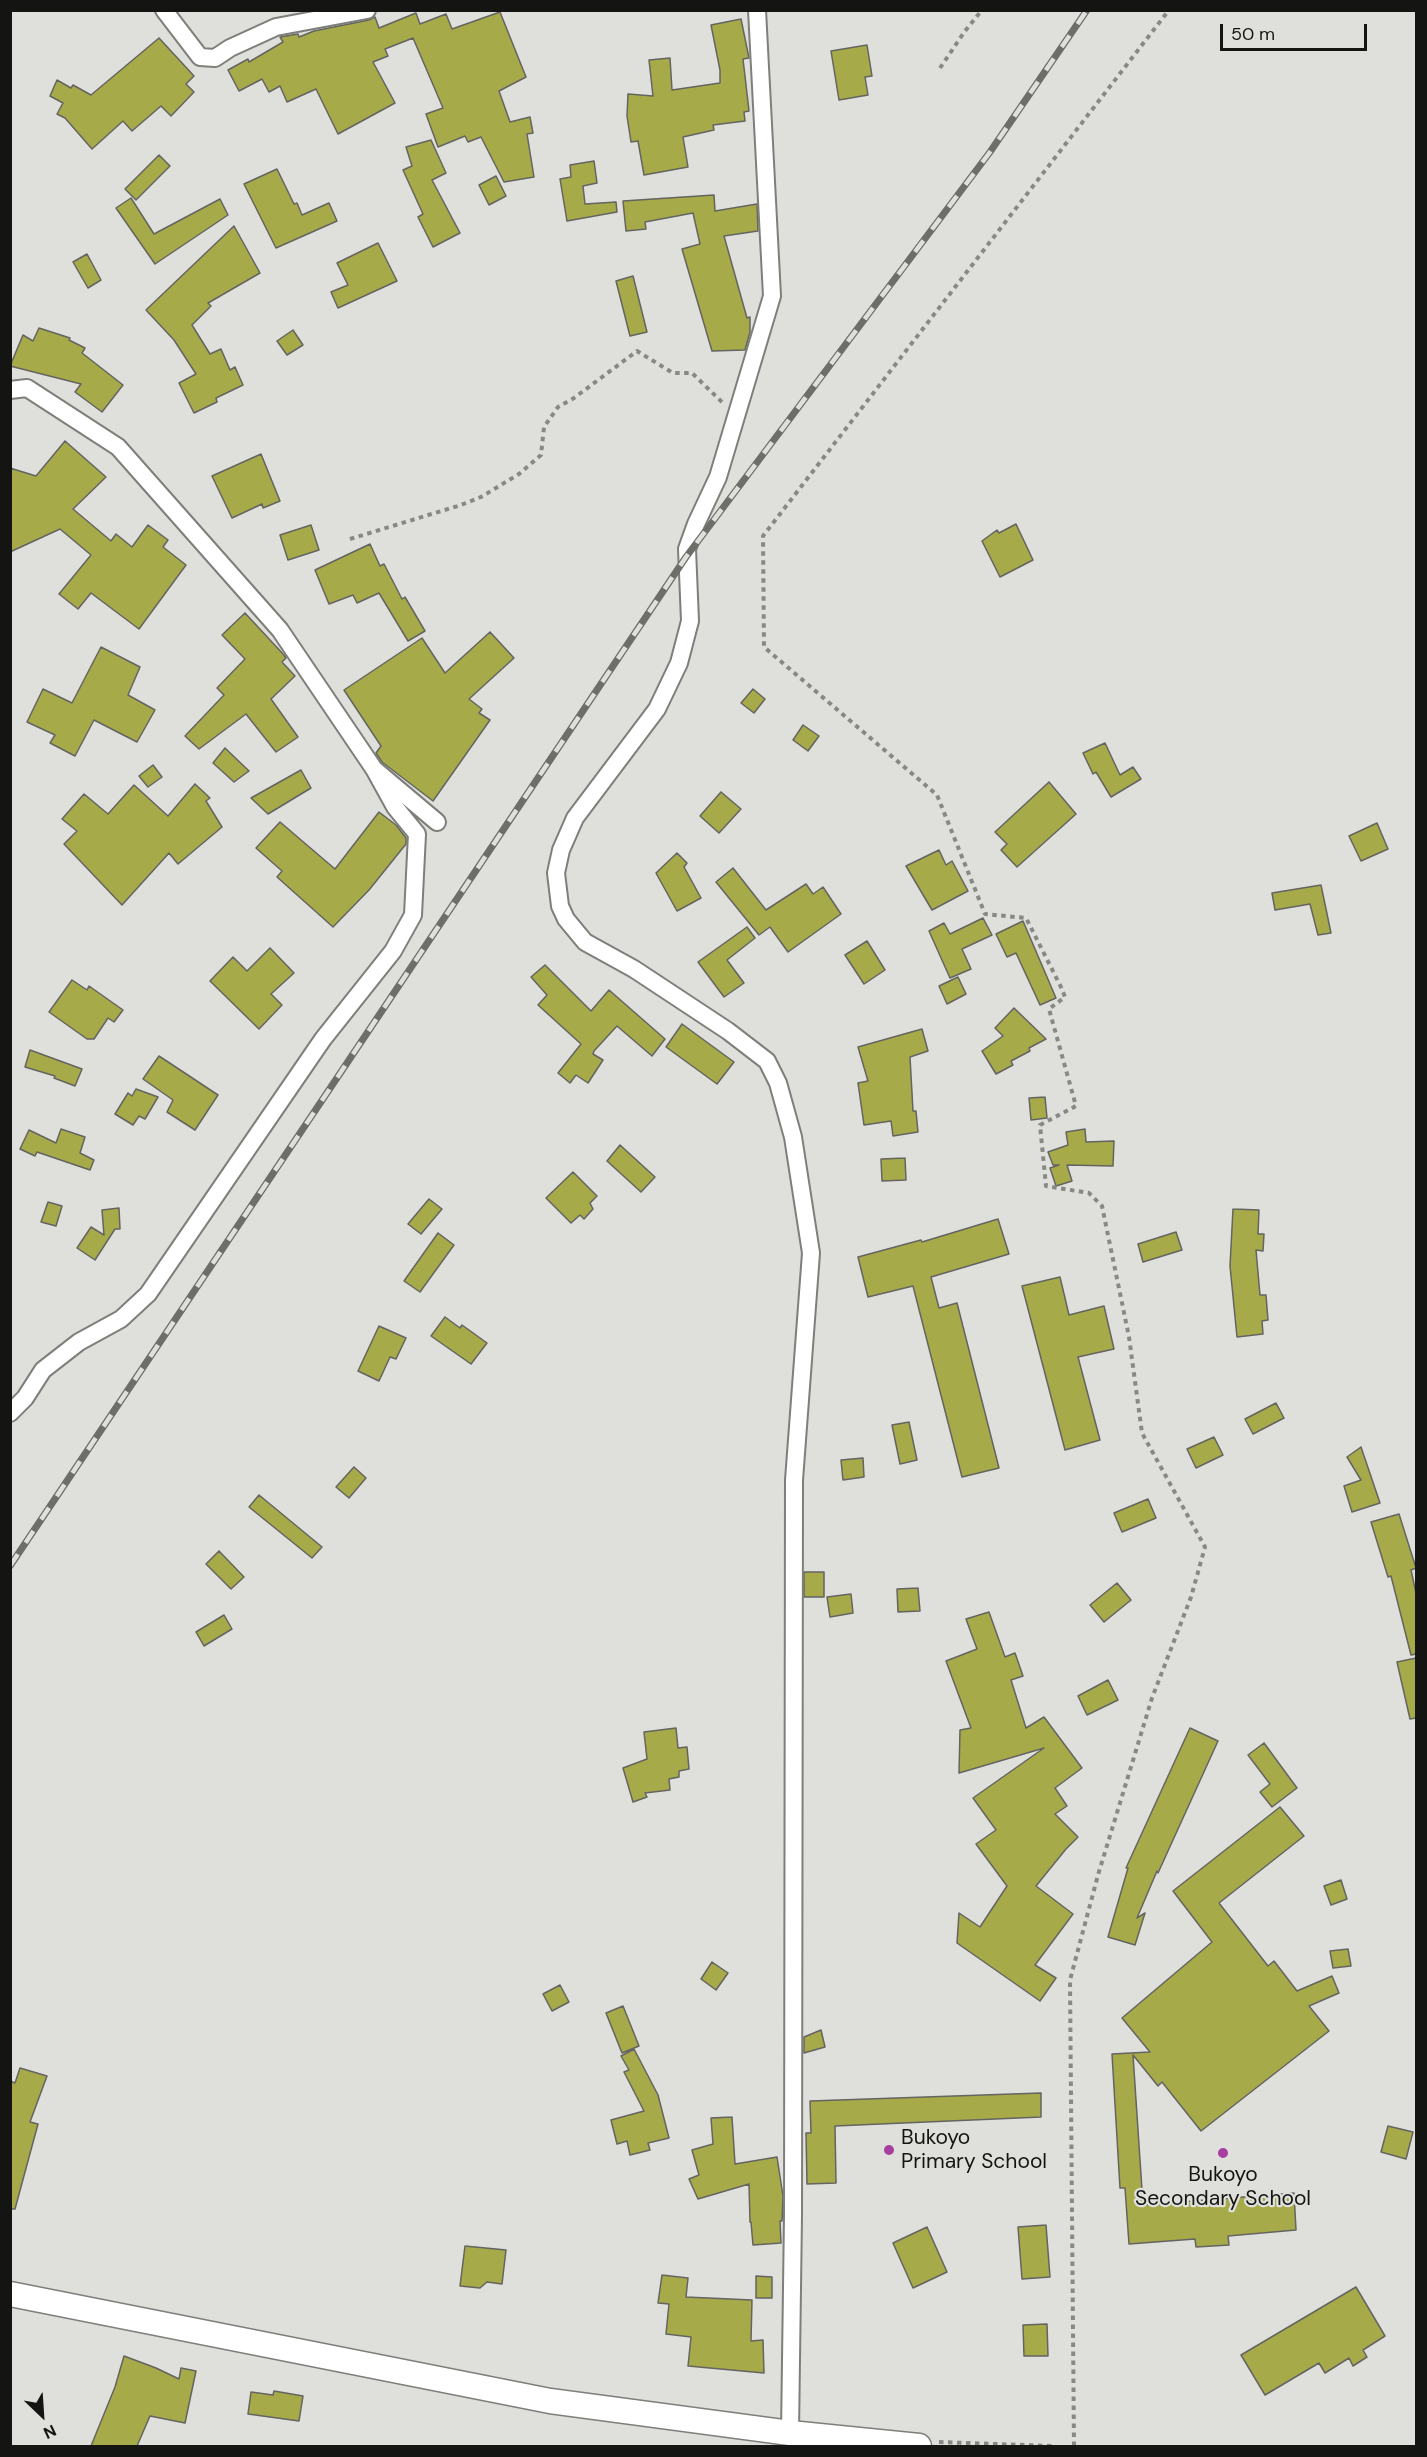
<!DOCTYPE html>
<style>
body{margin:0}
#map{position:relative;width:1427px;height:2457px;overflow:hidden;background:#dfdfdb;font-family:"DM Sans",sans-serif}
canvas{display:block}
.frame{position:absolute;inset:0;border:12px solid #141412;pointer-events:none}
.north{position:absolute;left:12px;top:2385px;width:60px;height:60px;-webkit-text-stroke:4px #dfdfdb;paint-order:stroke;rotate:155deg;font-size:16px;font-weight:700;line-height:24px;text-align:center;color:#141412}
.north::after{content:'';display:block;margin:auto;width:21px;height:27px;background:#141412;clip-path:polygon(50% 0,100% 100%,50% 72%,0 100%)}
.scale{position:absolute;left:1220px;top:24px;width:147px;height:27px;box-sizing:border-box;border:3px solid #141412;border-top:0;padding-left:8px;font-size:18px;line-height:21px;white-space:nowrap;color:#141412;-webkit-text-stroke:4px #dfdfdb;paint-order:stroke}
</style>
<div id="map">
<canvas width="1427" height="2457"></canvas>
<div class="frame"></div>
<div class="north">N</div>
<div class="scale">50 m</div>
</div>
<script>
const g = document.querySelector('canvas').getContext('2d');
g.lineJoin = 'round';
function fillPath(path, color) {
  g.fillStyle = color;
  g.fill(path, 'evenodd');
}
function shape(rows) {
  const path = new Path2D();
  for (const r of rows) {
    path.moveTo(r[0], r[1]);
    for (let i = 2; i < r.length; i += 2) path.lineTo(r[i], r[i + 1]);
  }
  return path;
}
function strokePath(path, color, width, dash) {
  g.strokeStyle = color;
  g.lineWidth = width;
  g.lineCap = dash ? 'butt' : 'round';
  g.setLineDash(dash || []);
  g.stroke(path);
}
function write(font, color, halo, rows, align = 'center') {
  g.font = font + ' "DM Sans",sans-serif';
  g.lineWidth = 4.5;
  g.setLineDash([]);
  g.textBaseline = 'middle';
  g.strokeStyle = halo;
  g.fillStyle = color;
  for (const [text, x, y, turn = 0] of rows) {
    g.save();
    g.translate(x, y);
    g.rotate((+turn || 0) * Math.PI / 180);
    g.textAlign = isNaN(turn) ? turn : align;
    if (halo) g.strokeText(text, 0, 0);
    g.fillText(text, 0, 0);
    g.restore();
  }
}
const building = shape([
 [500,12,526,77,499,91,510,122,530,117,533,133,527,134,534,177,504,182,481,137,468,142,465,136,438,147,426,114,443,108,413,38,385,49,388,56,373,62,395,103,338,134,316,89,287,102,280,86,269,92,262,79,239,91,228,70,248,59,249,62,283,42,280,37,298,34,299,37,314,31,369,20,375,17,379,28,416,13,420,24,446,14,452,29,500,12],
 [741,19,749,58,743,59,749,111,744,112,745,121,713,125,714,130,683,137,688,167,644,175,638,141,631,142,627,116,628,94,653,96,649,60,670,58,672,90,720,83,720,70,711,25,741,19],
 [159,38,194,76,186,84,194,92,171,116,161,106,132,131,123,121,92,149,65,118,57,114,63,103,50,96,57,80,71,88,73,85,91,95,159,38],
 [867,45,872,76,865,77,868,95,839,100,831,51,867,45],
 [431,140,446,173,432,180,460,233,433,247,418,217,423,214,403,170,412,166,406,147,431,140],
 [159,155,170,166,136,200,125,189,159,155],
 [594,161,597,183,583,186,585,204,616,202,617,212,567,221,560,179,571,177,570,165,594,161],
 [277,169,294,204,297,203,302,215,329,203,337,221,276,248,244,184,277,169],
 [496,176,506,196,489,205,479,185,496,176],
 [714,195,715,211,757,204,758,231,724,236,747,318,750,317,750,332,745,350,712,351,682,249,700,244,693,213,645,222,646,229,626,231,623,201,714,195],
 [131,198,154,234,220,199,228,215,155,264,116,208,131,198],
 [234,226,260,273,208,303,211,306,192,325,210,354,221,349,230,370,235,367,243,385,216,398,217,402,194,413,179,383,196,374,174,340,146,310,234,226],
 [378,243,397,281,338,308,331,292,348,285,337,263,378,243],
 [87,254,101,280,88,288,73,262,87,254],
 [633,276,647,332,630,336,616,281,633,276],
 [39,328,70,338,69,340,85,348,82,353,123,385,102,412,75,392,81,384,10,366,23,335,33,341,39,328],
 [293,330,303,345,287,355,277,341,293,330],
 [65,441,106,477,73,509,111,541,116,534,132,547,148,525,168,540,163,547,186,565,139,629,91,593,78,609,59,594,91,555,60,529,10,552,10,468,36,476,65,441],
 [261,454,280,501,263,508,262,504,232,518,212,476,261,454],
 [1016,524,1033,560,1000,577,982,541,997,530,999,533,1016,524],
 [311,525,319,550,288,560,280,535,311,525],
 [370,544,380,566,384,564,402,599,405,597,425,631,408,641,379,593,357,603,353,595,329,604,315,570,370,544],
 [245,613,284,655,286,658,282,662,295,676,271,699,298,737,276,752,246,714,199,749,185,736,224,695,217,688,245,659,222,635,245,613],
 [490,632,514,658,469,699,482,709,479,713,490,720,433,801,382,762,376,753,381,746,344,690,422,638,445,673,490,632],
 [101,647,140,667,128,695,155,710,137,742,94,720,75,756,50,743,55,735,27,722,43,689,72,703,101,647],
 [753,689,765,699,754,713,741,703,753,689],
 [803,725,819,736,808,751,793,740,803,725],
 [1105,743,1120,775,1133,767,1141,779,1111,797,1096,772,1093,774,1083,753,1105,743],
 [225,748,249,771,234,782,213,763,225,748],
 [153,765,162,777,148,787,139,776,153,765],
 [301,770,311,788,268,814,251,798,301,770],
 [1049,782,1076,814,1017,867,1001,850,1007,844,995,832,1049,782],
 [195,784,210,798,206,801,222,827,178,864,169,853,122,905,64,844,77,831,62,819,84,794,108,814,134,785,168,816,195,784],
 [721,792,741,809,719,833,700,816,721,792],
 [379,812,396,825,406,838,406,844,369,890,333,927,277,877,282,871,256,848,280,822,335,869,379,812],
 [1377,823,1388,849,1361,861,1349,836,1377,823],
 [939,850,946,865,952,861,968,891,932,910,906,866,939,850],
 [677,853,687,863,684,867,701,898,677,911,656,873,677,853],
 [733,868,766,910,806,884,813,894,823,887,841,914,788,952,770,927,759,935,716,882,733,868],
 [1321,885,1331,933,1318,935,1310,904,1275,910,1272,893,1321,885],
 [983,918,992,935,962,949,971,969,950,978,929,931,944,923,950,934,983,918],
 [1023,921,1056,998,1040,1005,1016,953,1007,957,996,934,1023,921],
 [747,927,755,938,727,960,744,983,724,997,698,962,747,927],
 [867,941,885,970,864,984,845,955,867,941],
 [270,948,294,973,271,994,282,1005,259,1029,210,981,233,957,247,971,270,948],
 [545,965,591,1011,609,990,665,1039,652,1056,617,1026,594,1051,593,1054,603,1060,588,1083,576,1075,570,1083,558,1073,581,1044,538,1005,547,995,531,977,545,965],
 [958,977,966,994,947,1004,939,986,958,977],
 [72,980,87,990,89,986,123,1010,114,1022,108,1018,94,1039,87,1039,49,1012,72,980],
 [1014,1008,1046,1039,1029,1048,1030,1051,1011,1061,1013,1065,996,1074,982,1051,1003,1036,995,1028,1014,1008],
 [682,1024,734,1062,717,1084,666,1047,682,1024],
 [922,1029,928,1051,910,1057,913,1111,916,1111,918,1132,893,1136,891,1121,864,1125,858,1083,868,1081,858,1047,922,1029],
 [30,1050,82,1069,75,1086,54,1078,55,1076,25,1067,30,1050],
 [159,1056,218,1095,195,1130,167,1112,173,1100,143,1079,159,1056],
 [136,1089,158,1097,145,1119,139,1116,133,1125,115,1114,128,1093,132,1096,136,1089],
 [1045,1097,1047,1118,1031,1120,1029,1098,1045,1097],
 [61,1129,85,1137,80,1153,94,1160,90,1170,37,1152,35,1156,20,1149,29,1130,56,1143,61,1129],
 [1085,1129,1086,1142,1114,1141,1113,1166,1067,1165,1072,1181,1056,1186,1050,1168,1059,1165,1053,1165,1048,1152,1068,1145,1066,1132,1085,1129],
 [620,1145,655,1177,641,1192,607,1161,620,1145],
 [905,1158,906,1180,882,1181,881,1159,905,1158],
 [573,1172,597,1196,590,1203,593,1209,584,1219,580,1215,571,1223,546,1198,573,1172],
 [429,1199,442,1209,421,1234,408,1224,429,1199],
 [48,1202,62,1206,56,1226,41,1222,48,1202],
 [119,1208,120,1229,115,1229,95,1260,77,1248,91,1227,104,1235,102,1210,119,1208],
 [1233,1209,1259,1210,1258,1234,1264,1234,1263,1251,1256,1250,1260,1295,1266,1295,1268,1320,1262,1321,1263,1334,1237,1337,1230,1266,1233,1209],
 [998,1219,1009,1254,931,1277,939,1308,957,1303,999,1468,962,1477,913,1286,868,1297,858,1257,921,1240,922,1242,998,1219],
 [1176,1232,1182,1250,1143,1262,1138,1244,1176,1232],
 [438,1233,454,1245,420,1292,404,1281,438,1233],
 [1060,1277,1069,1315,1104,1306,1114,1349,1078,1357,1100,1440,1065,1450,1022,1286,1060,1277],
 [445,1317,460,1328,462,1325,487,1343,471,1364,431,1336,445,1317],
 [379,1326,406,1338,396,1359,390,1357,379,1381,358,1371,379,1326],
 [1276,1403,1284,1418,1253,1434,1245,1419,1276,1403],
 [909,1422,917,1460,900,1464,892,1425,909,1422],
 [1214,1437,1223,1455,1196,1468,1187,1449,1214,1437],
 [1361,1447,1380,1503,1352,1512,1344,1486,1361,1480,1347,1457,1361,1447],
 [863,1458,864,1477,843,1480,841,1460,863,1458],
 [354,1467,366,1478,349,1498,336,1487,354,1467],
 [259,1495,322,1547,312,1558,249,1507,259,1495],
 [1148,1499,1156,1518,1122,1532,1114,1513,1148,1499],
 [1399,1514,1416,1568,1411,1570,1416,1593,1416,1654,1411,1655,1391,1576,1388,1577,1371,1522,1399,1514],
 [219,1551,244,1577,231,1589,206,1564,219,1551],
 [804,1572,824,1572,824,1597,804,1597,804,1572],
 [1117,1583,1131,1600,1104,1622,1090,1605,1117,1583],
 [918,1588,920,1611,898,1612,897,1589,918,1588],
 [851,1594,853,1613,830,1617,827,1597,851,1594],
 [989,1612,1005,1657,1015,1653,1023,1676,1011,1680,1026,1728,1044,1717,1082,1768,1055,1788,1067,1806,1055,1814,1078,1837,1066,1849,1036,1886,1073,1914,1035,1965,1056,1978,1040,2001,957,1943,959,1913,980,1927,1007,1886,976,1844,996,1830,973,1798,1044,1748,959,1773,960,1730,971,1728,946,1661,977,1649,966,1619,989,1612],
 [224,1615,232,1629,204,1646,196,1632,224,1615],
 [1416,1658,1416,1718,1410,1719,1397,1662,1416,1658],
 [1108,1680,1118,1700,1087,1715,1078,1696,1108,1680],
 [676,1728,678,1748,687,1747,689,1769,679,1771,679,1777,669,1779,670,1790,645,1793,647,1797,633,1802,623,1768,647,1759,644,1732,676,1728],
 [1190,1728,1218,1741,1158,1873,1157,1871,1137,1918,1145,1913,1135,1945,1108,1937,1128,1868,1126,1868,1190,1728],
 [1264,1743,1297,1788,1272,1807,1260,1792,1270,1784,1248,1755,1264,1743],
 [1280,1807,1304,1836,1219,1903,1268,1966,1274,1961,1297,1991,1332,1976,1339,1993,1309,2006,1329,2031,1201,2131,1162,2082,1158,2086,1133,2055,1143,2205,1294,2193,1296,2230,1228,2236,1229,2245,1196,2247,1195,2239,1129,2244,1125,2188,1120,2188,1112,2054,1150,2052,1122,2018,1212,1942,1173,1891,1280,1807],
 [1341,1880,1347,1899,1331,1905,1324,1886,1341,1880],
 [1348,1949,1351,1966,1333,1968,1330,1951,1348,1949],
 [712,1962,728,1973,716,1990,701,1979,712,1962],
 [560,1985,569,2002,552,2011,543,1994,560,1985],
 [623,2006,639,2046,622,2053,606,2013,623,2006],
 [821,2030,825,2047,804,2053,804,2037,821,2030],
 [634,2049,658,2095,669,2138,648,2143,650,2150,630,2155,627,2141,617,2144,611,2120,644,2111,624,2072,629,2070,621,2056,634,2049],
 [20,2068,47,2076,30,2122,38,2124,15,2209,10,2209,10,2081,15,2083,20,2068],
 [1041,2093,1041,2117,835,2126,836,2183,807,2184,806,2133,811,2133,810,2101,1041,2093],
 [732,2117,735,2164,777,2157,783,2196,782,2221,780,2221,781,2243,753,2245,751,2222,750,2222,749,2184,698,2199,689,2179,699,2175,692,2150,713,2144,711,2118,732,2117],
 [1388,2126,1413,2132,1406,2159,1381,2152,1388,2126],
 [1046,2225,1050,2277,1022,2279,1018,2227,1046,2225],
 [927,2227,947,2272,913,2288,893,2243,927,2227],
 [465,2246,506,2250,502,2284,487,2282,480,2288,460,2286,465,2246],
 [662,2275,688,2278,686,2297,752,2300,751,2341,763,2340,764,2373,688,2366,691,2337,666,2334,669,2304,658,2303,662,2275],
 [756,2276,772,2277,772,2298,756,2298,756,2276],
 [1356,2287,1385,2336,1363,2350,1367,2357,1353,2366,1349,2358,1325,2373,1319,2363,1265,2395,1241,2355,1356,2287],
 [1047,2324,1048,2356,1024,2356,1023,2325,1047,2324],
 [124,2356,156,2368,179,2379,181,2368,196,2371,185,2423,150,2416,137,2446,91,2446,115,2387,124,2356],
 [274,2391,303,2396,299,2421,248,2414,251,2392,273,2395,274,2391]
]);
const path = shape([
 [940,68,965,31,982,10],
 [350,539,461,505,481,497,519,474,541,455,544,427,558,407,574,398,637,351,673,373,692,373,722,402],
 [939,2442,1052,2446],
 [1074,2446,1070,1980,1098,1875,1152,1698,1191,1597,1205,1547,1142,1433,1129,1337,1102,1206,1089,1193,1046,1186,1040,1125,1076,1106,1049,1009,1065,997,1061,987,1026,918,985,914,937,795,764,647,763,536,1169,10]
]);
const street = shape([
 [164,10,200,57,215,58,230,48,276,27,367,10],
 [757,10,772,296,718,477,696,524,687,549,690,621,679,663,657,709,575,818,561,850,556,873,560,906,566,919,585,942,634,969,728,1031,767,1061,778,1083,793,1137,811,1253,794,1480,793,2215,790,2433],
 [10,390,27,388,118,447,280,630,374,769,437,822],
 [10,1413,25,1398,43,1370,79,1342,121,1319,148,1294,323,1039,393,951,413,915,417,834,395,807,374,769]
]);
const secondary = shape([
 [10,2294,550,2401,790,2433,919,2446]
]);
const rail = shape([
 [10,1566,686,557,990,152,1087,10]
]);
const markers = [
 [889,2150,6,"#a83fa0"],
 [1223,2153,6,"#a83fa0"]
];
const poiNames = [
 ["Bukoyo",901,2138],
 ["Primary School",901,2162],
 ["Bukoyo",1223,2175,"center"],
 ["Secondary School",1223,2199,"center"]
];
fillPath(building, '#a7aa49');
strokePath(building, '#646460', 1.5);
strokePath(street, '#7e7f7b', 20);
strokePath(secondary, '#7e7f7b', 27);
strokePath(path, '#888885', 4, [4.5, 4.5]);
strokePath(street, '#fff', 16);
strokePath(secondary, '#fff', 24);
strokePath(rail, '#6d6d6a', 7);
strokePath(rail, '#dfdfdb', 4.5, [14]);
for (const [x, y, r, color] of markers) {
  const dot = new Path2D();
  dot.arc(x, y, r, 0, 2 * Math.PI);
  g.fillStyle = color;
  g.fill(dot);
  strokePath(dot, '#dfdfdb', 2);
}
write('21px', '#141412', '#dfdfdb', poiNames, 'left');
</script>
